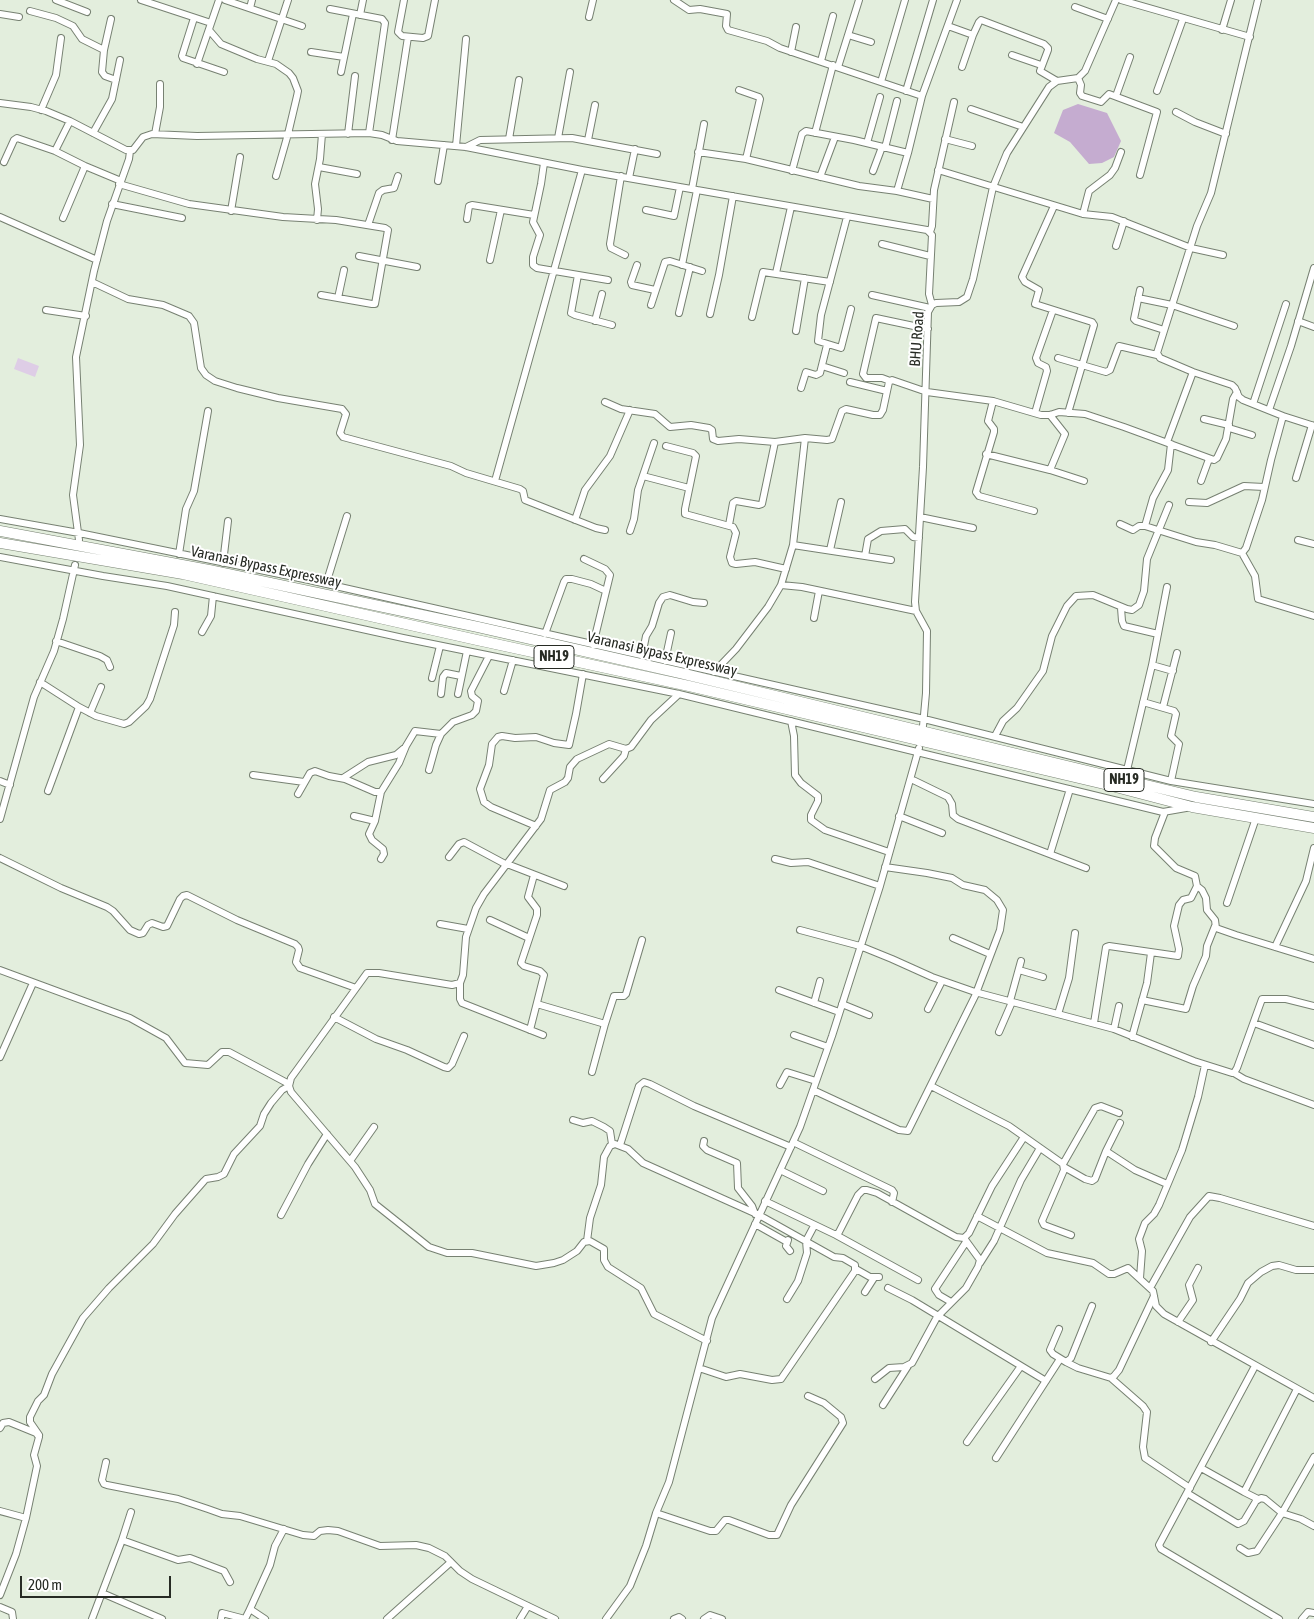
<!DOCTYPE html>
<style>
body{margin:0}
#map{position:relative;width:1314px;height:1619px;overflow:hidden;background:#e3eedd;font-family:"Asap Condensed",sans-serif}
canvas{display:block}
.scale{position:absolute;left:20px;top:1576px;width:151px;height:22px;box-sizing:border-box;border:2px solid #272b24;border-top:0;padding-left:6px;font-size:15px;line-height:18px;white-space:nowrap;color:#272b24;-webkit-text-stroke:4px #fff;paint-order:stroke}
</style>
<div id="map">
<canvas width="1314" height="1619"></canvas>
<div class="scale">200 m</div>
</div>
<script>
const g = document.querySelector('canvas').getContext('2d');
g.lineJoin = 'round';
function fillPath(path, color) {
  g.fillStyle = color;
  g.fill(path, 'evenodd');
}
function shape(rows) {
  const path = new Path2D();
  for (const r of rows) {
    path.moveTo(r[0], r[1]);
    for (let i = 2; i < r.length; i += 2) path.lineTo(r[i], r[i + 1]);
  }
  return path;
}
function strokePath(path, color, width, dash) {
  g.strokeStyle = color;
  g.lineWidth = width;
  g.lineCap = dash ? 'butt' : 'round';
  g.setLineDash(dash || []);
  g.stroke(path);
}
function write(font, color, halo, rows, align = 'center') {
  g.font = font + ' "Asap Condensed",sans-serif';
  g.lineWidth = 4;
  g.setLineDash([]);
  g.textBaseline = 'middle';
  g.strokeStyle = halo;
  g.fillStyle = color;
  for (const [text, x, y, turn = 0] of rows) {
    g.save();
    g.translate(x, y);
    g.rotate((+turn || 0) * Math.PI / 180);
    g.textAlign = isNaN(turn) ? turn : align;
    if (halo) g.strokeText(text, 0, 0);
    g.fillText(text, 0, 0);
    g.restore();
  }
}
const green = shape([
 [18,358,39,366,35,377,14,369]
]);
const water = shape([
 [1078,104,1107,113,1121,141,1114,157,1102,163,1089,164,1070,142,1054,133,1063,110]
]);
const minor = shape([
 [56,0,87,12],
 [141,0,211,23],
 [225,0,302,26],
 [404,0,398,32,402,36,423,38,428,36,435,0],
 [674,0,689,10,700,9,727,14,726,26,728,30,767,41,780,48,922,96],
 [1121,0,1250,37],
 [1075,7,1108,19],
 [250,8,252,0],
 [330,9,382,19,385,23,369,133],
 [30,11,56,18,73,26,82,39,104,50],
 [0,14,19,17],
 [360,15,363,0],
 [589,17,593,0],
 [194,18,182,56,183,58,224,72],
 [111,19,104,50,102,72,105,76,116,80],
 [948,26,973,35,979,22,981,20,1044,44,1048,48,1048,50,1040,71,1057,81],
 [209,30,221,44,257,59,276,64,289,73,293,78,298,91,297,96,288,134,276,176],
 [1222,30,1231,0],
 [848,35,871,42],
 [311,52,344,57],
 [791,52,796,27],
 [1012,55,1041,65],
 [268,61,288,0],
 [821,61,833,16],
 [197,64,219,0],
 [838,67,859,0],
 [962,67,973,35],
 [341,72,353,14],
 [1078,78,1081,85,1080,93,1082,96,1101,102,1109,94,1157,112,1140,175],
 [881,82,905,0],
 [739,90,759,97,760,99,746,159],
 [906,91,933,0],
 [1157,91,1183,19],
 [1116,96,1130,57],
 [0,103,31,107,46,111,70,121,126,150,133,150,143,137,152,134,197,136,369,133,382,135,397,141,466,147,582,170,927,230,932,235,929,294,932,305],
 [971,109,1023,127],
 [41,110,56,75,61,38],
 [1176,112,1195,122,1226,134],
 [93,133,112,99,120,60],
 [815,133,833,65],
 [155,134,160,107,160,84],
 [348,134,355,76],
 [558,138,570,72],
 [509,139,519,80],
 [945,139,972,146],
 [392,140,408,37],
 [588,140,595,105],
 [867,143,880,97],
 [456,146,466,39],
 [466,147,480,140,572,138,657,154],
 [885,148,897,101],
 [55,151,70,121],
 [698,152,746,159,859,186,897,191,933,199],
 [4,162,14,140,17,138,55,151,85,166,121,181],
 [544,163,541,184,533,222,540,235,533,257,533,265,537,268,608,280],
 [319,167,357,174],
 [938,170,1083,214,1112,217,1191,248,1223,255],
 [792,171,802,134,806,131,854,140,908,153],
 [873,171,882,147],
 [621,176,610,244,611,248,625,255],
 [820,177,835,137],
 [629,178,635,149],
 [438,181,444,145],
 [119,184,189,204,283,217,336,220,385,228,388,230,375,304,372,304,321,295],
 [692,189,704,124],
 [897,191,908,153,922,96,957,0],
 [112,204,182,218],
 [1054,206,1022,277,1025,282,1039,290,1035,304,1092,322,1094,325,1068,413],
 [646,210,674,216,680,187],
 [231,211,240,157],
 [1083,214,1089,191,1110,175,1115,168,1121,152],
 [0,217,97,260],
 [847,217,821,315,818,341,841,348,851,309],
 [63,218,85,166],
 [467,219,469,206,472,205,534,215],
 [317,220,318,209,315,184,320,159,322,134],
 [368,225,379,193,383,190,394,188,398,176],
 [930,232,932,226,934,190,954,102],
 [882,244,930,256],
 [1116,246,1124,221],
 [359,256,417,267],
 [490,260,501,210],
 [637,265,631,282,632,285,655,290],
 [682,265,697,190],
 [776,273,791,207],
 [578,275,571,313,575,315,612,325],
 [92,282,128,299,163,305,189,316,194,323,201,368,206,375,215,381,237,388,278,398,342,409,346,414,340,433,343,437,451,466,466,473,520,489,523,491,525,500,596,528,605,530],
 [1140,290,1134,319,1136,321,1164,330],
 [872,295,930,308],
 [338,298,344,270],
 [1138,298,1172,305,1234,326],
 [651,305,665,262,670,261,702,271],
 [46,310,86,316],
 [679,313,690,267],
 [710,314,719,275,733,196],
 [752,317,763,272,830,282],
 [595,321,602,294],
 [1298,321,1314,327],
 [796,331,805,278],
 [1058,358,1106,372,1110,370,1119,346,1157,355],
 [822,366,844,373],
 [890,381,882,378,866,378,863,374,876,318,928,329],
 [850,382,887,391],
 [801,388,806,372,816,375,820,373,827,345],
 [993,401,988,421,994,429,994,432,976,492,979,496,1034,511],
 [605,402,621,409,655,414,670,427,691,425,709,428,712,430,713,439,718,441,739,439,775,442,805,438],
 [1253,404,1286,304],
 [1269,410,1291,346,1314,268],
 [1035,413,1047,371,1046,367,1038,363,1036,358,1053,310],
 [1050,415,1065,434,1050,470],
 [1283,416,1314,426],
 [1204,419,1229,425],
 [1229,428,1252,435],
 [1167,442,1193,372],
 [666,446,693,453,696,456,685,509,685,514,733,527,736,533,730,557,732,563,736,564,755,562,786,569],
 [986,454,1050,470,1084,481],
 [643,476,689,488],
 [1296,478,1312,425],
 [495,481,582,170],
 [1201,481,1209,459],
 [1189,502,1207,503,1244,486,1264,487],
 [920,517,973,528],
 [0,519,79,533,309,580,924,719,1171,781,1314,804],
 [575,520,585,490,610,456,630,410],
 [1120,524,1133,530,1139,526,1145,526,1196,542,1215,545,1242,553,1246,548,1262,500,1271,460,1283,416,1243,400,1239,397,1235,388,1232,385,1193,372,1160,358,1157,353,1197,226,1211,193,1258,0],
 [729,525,733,503,736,501,759,505,762,504,775,442],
 [1145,526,1153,498,1168,470,1171,444],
 [630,531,634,519,638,490,654,443],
 [79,540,73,495,80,445,76,357,94,271,107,221,129,159,130,151],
 [1298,540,1314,544],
 [793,545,805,438,827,440,832,439,842,411,846,409,873,415,880,415,883,410,889,382,892,380,927,392,993,401,1041,415,1050,415,1059,412,1085,414,1124,427,1214,460,1217,458,1226,439,1233,399,1237,392],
 [830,550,841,502],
 [1242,553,1255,576,1258,599,1314,616],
 [179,554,186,509,194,491,208,411],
 [865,556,868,539,881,531,905,529,913,537,919,538],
 [0,557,103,576,167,586,403,638,679,694,1163,812,1186,808],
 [584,559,605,569,610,575,593,645],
 [223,563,228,521],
 [326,584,347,516],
 [781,585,802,587,916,611],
 [1121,608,1122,621,1124,626,1158,634],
 [814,618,819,591],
 [202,632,211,616,213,596],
 [545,634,564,582,566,579,572,579,591,584,606,591],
 [56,641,100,656,107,660,110,667],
 [642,656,646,636,652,626,659,603,663,597,670,595,693,602,704,603],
 [665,661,671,633],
 [1152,665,1173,671],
 [714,672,736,649,768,607,781,585,793,545,891,560],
 [432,678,440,646],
 [40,682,79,707,48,791],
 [504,691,513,660],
 [441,694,443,677,446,673,461,676],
 [458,694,467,651],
 [679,694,651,720,631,747,626,749,609,744,577,759,570,767,568,778,565,782,550,790,541,819,484,894,476,908,466,937,463,975,460,983,452,985,379,973,367,973,291,1078,289,1086,291,1092,355,1167,370,1190,375,1204,429,1247,447,1253,472,1253,536,1266,554,1263,563,1260,577,1251,584,1242,590,1241,604,1249,604,1260,608,1267,641,1288,654,1314,707,1341],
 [1143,702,1174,711,1176,714,1171,736,1179,744,1171,781],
 [79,707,96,716,124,724,129,722,146,706,150,699,174,625,175,612],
 [1163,707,1177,653],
 [90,713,101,687],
 [791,721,794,736,795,775,801,783,818,796,818,801,811,815,811,820,825,830,889,852],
 [923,726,926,693,927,631,916,611,915,602,923,467,928,312,932,305,936,303,959,302,967,297,973,279,993,187,1007,153,1049,87,1057,81,1078,78,1085,71,1116,0],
 [995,736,1003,721,1017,708,1043,671,1052,636,1067,606,1076,596,1093,595,1127,609,1132,610,1139,605,1144,591,1147,559,1169,505],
 [429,770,436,745,441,734,453,722,472,715,476,711,478,701,472,696,471,691,489,656],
 [1127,770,1152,665,1167,587],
 [253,775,304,782],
 [343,778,368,762,396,755,403,749],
 [603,779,624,756,626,749],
 [911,779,948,797,952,804,953,815,958,819,1086,868],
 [0,781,10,785],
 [381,792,375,821,369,834,372,840,383,849,384,854,381,859],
 [298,794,310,773,315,771,329,776,345,779,375,792,381,792,399,763,406,746,415,731,441,734],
 [1165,812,1155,838,1154,846,1176,868,1195,876,1197,886,1202,890,1206,898,1207,910,1215,920,1216,928,1236,935,1314,959],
 [354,816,375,821],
 [899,816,942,833],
 [0,819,34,697,54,651,63,619,75,565],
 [536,826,491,807,484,802,480,789,489,765,492,744,498,737,502,736,515,738,536,737,554,743,569,745,576,714,583,674],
 [1050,854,1070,789],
 [449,857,459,844,464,842,507,865],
 [0,858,61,888,107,907,113,911,130,930,139,934,143,933,148,925,152,923,163,927,167,926,180,899,183,896,187,895,237,920,295,944,298,947,299,950,296,962,300,968,356,988],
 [775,859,791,863,808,862,880,886],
 [507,864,564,886],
 [1227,903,1256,818],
 [490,920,529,938],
 [440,924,468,929],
 [800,930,860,946,892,959,932,977,975,992,1114,1029,1194,1061,1232,1073,1234,1073,1237,1068,1262,999,1286,999,1314,1006],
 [953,938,990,954],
 [1275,947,1306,881,1314,848],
 [0,970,130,1018,166,1038,185,1063,208,1065,222,1052,229,1052,289,1084],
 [1019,970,1043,977],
 [460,983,460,999,462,1003,543,1035],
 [779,990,839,1012],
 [1142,1000,1186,1009,1193,986,1206,956,1207,946,1215,926],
 [1010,1001,1021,961],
 [814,1003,820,981],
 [537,1004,605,1024,592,1072],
 [842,1004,869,1015],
 [928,1009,942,981],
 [1058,1014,1069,978,1075,933],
 [334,1017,376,1039,407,1050,444,1067,448,1068,452,1064,464,1036],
 [1094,1023,1106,947,1109,946,1178,956,1179,949,1174,926,1179,905,1183,900,1191,898,1197,886],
 [1254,1023,1314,1045],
 [605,1024,614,996,624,996,626,994,642,940],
 [1114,1029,1119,1006],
 [530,1030,544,975,540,971,524,966,521,963,537,915,537,909,528,897,534,875],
 [999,1032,1012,1002],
 [794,1035,828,1047],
 [1132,1037,1147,983,1151,953],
 [0,1057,33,983],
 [1234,1073,1244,1079,1314,1105],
 [780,1085,787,1072,816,1081],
 [931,1086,1009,1126,1063,1164,1064,1170,1042,1221,1044,1225,1071,1235],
 [813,1090,899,1130,908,1131,975,996,1000,930,1003,910,997,900,985,890,963,885,952,878,927,873,885,867],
 [573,1120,583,1123,592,1121,604,1127,610,1131,612,1144],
 [704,1141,703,1146,707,1150,737,1163,738,1188,752,1206,755,1214],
 [793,1142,892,1190,894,1193,892,1202],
 [620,1145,639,1086,644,1082,650,1084,694,1106,791,1147],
 [1106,1151,1120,1123],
 [350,1161,374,1127],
 [1063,1164,1095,1108,1101,1106,1119,1113],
 [1064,1167,1085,1179,1092,1181,1095,1179,1106,1151,1135,1170,1167,1184],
 [780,1170,823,1191],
 [765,1201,836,1235,839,1232,858,1195,863,1190,867,1190,877,1193,956,1237,964,1238,969,1233,992,1186,1024,1137],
 [281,1215,308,1164,327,1134],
 [977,1216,1047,1253,1093,1263,1109,1274,1114,1274,1128,1268,1153,1291,1156,1306,1164,1314,1314,1398],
 [755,1224,787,1242],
 [836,1235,918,1280],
 [788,1240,786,1246,790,1251],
 [587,1241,590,1218,601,1185,604,1157,610,1146,615,1144,628,1149,643,1163,759,1215,834,1257,843,1258,855,1265,855,1271,781,1379,772,1380,740,1374,726,1377,699,1368],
 [980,1263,994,1241,1021,1180,1040,1148],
 [856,1269,870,1277,879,1277],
 [1140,1278,1142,1251,1139,1239,1145,1223,1154,1214,1159,1205,1182,1150,1198,1097,1205,1065],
 [888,1288,912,1300,1046,1381],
 [1150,1288,1190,1217,1209,1196,1220,1198,1314,1226],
 [865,1292,874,1278],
 [787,1299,798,1281,807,1253,806,1241,814,1226],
 [951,1302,939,1295,935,1289,966,1242],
 [1178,1322,1193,1300,1189,1285,1198,1268],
 [1059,1329,1050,1350,1053,1354,1066,1362,1071,1358,1092,1306],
 [1211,1342,1240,1299,1248,1283,1261,1272,1272,1266,1279,1265,1296,1270,1314,1270],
 [1066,1362,1078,1368,1111,1378,1114,1376,1119,1370,1154,1296],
 [1255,1366,1159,1545,1161,1549,1279,1619],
 [1111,1378,1143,1406,1147,1412,1143,1447,1145,1458,1190,1488],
 [875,1379,889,1368,904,1367,912,1363,937,1317,966,1288,978,1267,980,1260,964,1238],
 [883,1405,908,1366],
 [0,1428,3,1423,9,1422,36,1433,39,1437,34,1455,37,1466,26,1518,16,1554,0,1595],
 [39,1435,30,1422,30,1417,38,1401,44,1395,52,1374,83,1318,109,1288,153,1244,175,1214,204,1181,206,1179,218,1177,224,1174,234,1154,260,1126,264,1114,271,1103,282,1090,289,1086],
 [967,1442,1021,1366],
 [996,1458,1060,1359],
 [106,1462,102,1480,104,1484,107,1485,178,1499,208,1509,222,1514,240,1516,303,1535,314,1536,320,1531,328,1530,338,1531,380,1546,416,1545,429,1548,445,1556,460,1571,472,1579,555,1619],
 [1201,1468,1244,1492],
 [1187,1493,1238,1524,1244,1521,1256,1501,1261,1498,1265,1499,1282,1513,1301,1519,1314,1526],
 [1258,1499,1244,1492,1297,1389],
 [0,1511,26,1518],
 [656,1513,710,1531,716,1531,725,1520,729,1520,769,1535,777,1535,791,1505,843,1423,841,1417,824,1403,808,1396],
 [122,1540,131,1512],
 [1240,1548,1248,1553,1257,1551,1282,1513,1314,1457],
 [102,1593,162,1619],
 [0,1607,12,1612,13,1619],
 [250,1609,270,1565,275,1546,284,1529],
 [92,1619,122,1540,178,1560,190,1558,224,1571,230,1582],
 [221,1619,222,1613,245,1619,250,1609,265,1619],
 [387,1619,451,1562],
 [520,1619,528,1606],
 [606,1619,630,1586,646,1546,656,1513,669,1482,712,1318,800,1127,832,1036,880,886,919,748],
 [674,1619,679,1617,682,1619],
 [704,1619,710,1615,722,1619],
 [1302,1619,1308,1612,1314,1613]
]);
const highway = shape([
 [0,531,209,570,478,627,680,673,1196,797,1314,817],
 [0,543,183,574,477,640,689,686,1104,784,1192,807,1314,828]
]);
const shields = [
 [554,657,40],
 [1124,780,40]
];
const shieldNames = [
 ["NH19",554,657],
 ["NH19",1124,780]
];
const streetNames = [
 ["BHU Road",917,339,-86],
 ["Varanasi Bypass Expressway",266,567,12],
 ["Varanasi Bypass Expressway",662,654,13]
];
fillPath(green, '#decde6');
fillPath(water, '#c5acd0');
strokePath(minor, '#778172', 8);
strokePath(highway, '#778172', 11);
strokePath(minor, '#fff', 6);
strokePath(highway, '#fff', 10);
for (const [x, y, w] of shields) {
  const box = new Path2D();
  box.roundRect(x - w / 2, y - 11.5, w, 23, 4);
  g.fillStyle = '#fff';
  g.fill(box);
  strokePath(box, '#272b24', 1);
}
write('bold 14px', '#272b24', null, shieldNames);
write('15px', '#272b24', '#fff', streetNames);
</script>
